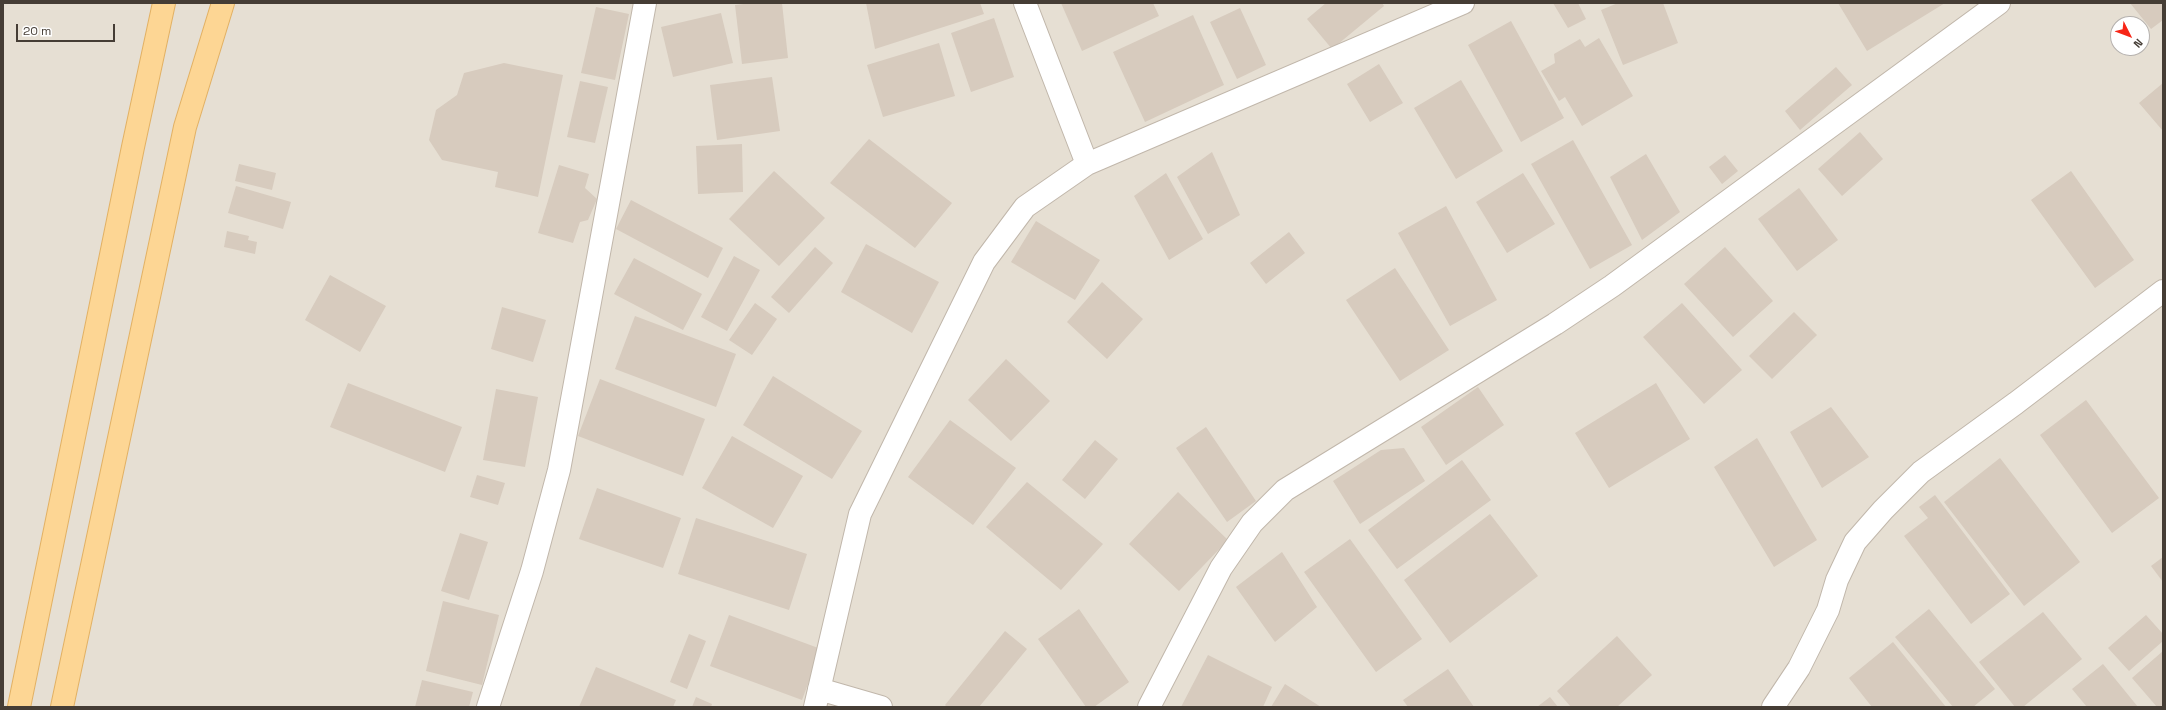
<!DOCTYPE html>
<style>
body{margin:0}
#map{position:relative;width:2166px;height:710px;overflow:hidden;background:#f2ede5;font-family:"Space Grotesk",sans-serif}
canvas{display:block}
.frame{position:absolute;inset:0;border:4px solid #453d35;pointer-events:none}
.north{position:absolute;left:2110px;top:16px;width:40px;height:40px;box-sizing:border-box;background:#fff;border:1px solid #b5b1ae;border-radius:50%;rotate:132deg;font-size:11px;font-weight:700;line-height:16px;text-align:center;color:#453d35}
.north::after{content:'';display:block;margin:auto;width:14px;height:18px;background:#f72617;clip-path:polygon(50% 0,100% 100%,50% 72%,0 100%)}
.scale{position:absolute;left:16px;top:24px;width:99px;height:18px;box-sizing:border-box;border:2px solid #453d35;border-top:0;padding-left:5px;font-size:12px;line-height:14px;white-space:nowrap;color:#453d35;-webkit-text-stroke:3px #fff;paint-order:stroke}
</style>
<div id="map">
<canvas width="2166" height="710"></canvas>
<div class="frame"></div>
<div class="north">N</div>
<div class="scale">20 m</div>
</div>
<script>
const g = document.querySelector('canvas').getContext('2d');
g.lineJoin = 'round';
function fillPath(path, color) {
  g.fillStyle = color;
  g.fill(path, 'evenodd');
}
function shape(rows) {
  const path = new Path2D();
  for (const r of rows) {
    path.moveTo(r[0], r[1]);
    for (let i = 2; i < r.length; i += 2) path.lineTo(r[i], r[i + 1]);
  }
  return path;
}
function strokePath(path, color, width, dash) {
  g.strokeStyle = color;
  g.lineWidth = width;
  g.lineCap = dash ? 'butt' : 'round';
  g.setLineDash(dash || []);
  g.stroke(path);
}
const residential = shape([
 [3,3,2163,3,2163,707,3,707],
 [2118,24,2142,24,2142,48,2118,48]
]);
const building = shape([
 [752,3,782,3,788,58,742,64,735,5],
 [866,3,980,3,984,14,875,49],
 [1061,3,1153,3,1159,16,1082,51],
 [1326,3,1382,3,1384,6,1332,49,1307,19],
 [1553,3,1578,3,1586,19,1568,28],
 [1618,3,1663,3,1678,43,1623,65,1601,10],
 [1838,3,1945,3,1867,51],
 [2130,3,2163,3,2163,20,2151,29],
 [596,7,629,14,615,80,581,73],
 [1240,8,1266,65,1237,79,1210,22],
 [721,13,733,63,673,77,661,27],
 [1193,15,1224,85,1145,122,1113,52],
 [994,18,1014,77,971,92,951,33],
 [1511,21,1564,118,1521,142,1468,45],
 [1599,38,1633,96,1582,126,1565,97,1559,101,1541,71,1555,63,1554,54,1580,39,1585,47],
 [939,43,955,96,883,117,867,65],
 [504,63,563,75,538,197,495,187,498,172,442,160,429,140,436,110,457,95,464,73],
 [1379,64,1403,103,1370,122,1347,84],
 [1836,67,1852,85,1800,130,1785,111],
 [772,77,780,131,717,140,710,85],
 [1461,80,1503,151,1456,179,1414,108],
 [580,81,608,87,595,143,567,137],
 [2163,83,2163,131,2139,103],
 [1860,132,1883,159,1842,196,1818,169],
 [869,139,952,203,915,248,830,183],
 [1573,140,1632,245,1590,269,1531,164],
 [742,144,743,192,698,194,696,146],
 [1212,152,1240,215,1208,234,1177,177],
 [1646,154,1680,212,1642,240,1610,177],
 [1725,155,1738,171,1722,184,1709,167],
 [239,164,276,173,272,190,235,181],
 [559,165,589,174,585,188,597,199,588,220,580,222,573,243,538,233],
 [774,171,825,218,779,266,729,219],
 [2071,171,2134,260,2095,288,2031,200],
 [1166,173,1203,239,1169,260,1134,196],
 [1523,173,1555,224,1507,253,1476,202],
 [236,186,291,202,283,229,228,213],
 [1799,188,1838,240,1797,271,1758,219],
 [631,200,723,248,708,278,616,229],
 [1446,206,1497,300,1450,326,1398,233],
 [1036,221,1100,260,1075,300,1011,262],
 [227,231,249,236,248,240,257,242,255,254,224,247],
 [1289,232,1305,253,1266,284,1250,263],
 [866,244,939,282,912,333,841,292],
 [815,247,833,263,789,313,771,297],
 [1725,247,1773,301,1733,337,1684,284],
 [734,256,760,270,727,331,701,317],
 [634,258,702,294,683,330,614,294],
 [1395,268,1449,350,1400,381,1346,300],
 [330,275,386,306,360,352,305,320],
 [1102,282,1143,319,1107,359,1067,322],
 [755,303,777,319,752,355,729,340],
 [1682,303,1742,370,1704,404,1643,337],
 [502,307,546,320,533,362,491,349],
 [1794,312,1817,335,1772,379,1749,356],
 [635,316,736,354,716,407,615,369],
 [1006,359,1050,401,1011,441,968,400],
 [773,376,862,431,832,479,743,425],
 [600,379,705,419,683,476,578,436],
 [348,383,462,427,445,472,330,427],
 [1656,383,1690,439,1609,488,1575,433],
 [1478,387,1504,425,1446,465,1421,427],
 [496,389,538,397,525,467,483,460],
 [2086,400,2159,498,2112,533,2040,435],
 [1831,407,1869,457,1822,488,1790,432],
 [950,420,1016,468,973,525,908,477],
 [1206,427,1256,501,1227,522,1176,448],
 [732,436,803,476,773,528,702,488],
 [1757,438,1817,540,1774,567,1714,467],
 [1095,440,1118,459,1085,499,1062,480],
 [1404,448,1425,481,1360,524,1333,481,1381,450],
 [2000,458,2080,562,2024,606,1944,502],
 [1462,460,1491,500,1397,569,1368,530],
 [477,475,505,483,498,505,470,497],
 [1027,482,1103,544,1061,590,986,527],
 [597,488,681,518,663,568,579,539],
 [1178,492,1228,540,1179,591,1129,544],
 [1935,495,2010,594,1971,624,1904,536,1928,518,1919,507],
 [1490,514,1538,576,1450,643,1404,580],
 [696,518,807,554,789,610,678,574],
 [460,533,488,542,469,600,441,591],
 [1350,539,1422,639,1376,672,1304,572],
 [1282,552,1317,607,1275,642,1236,587],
 [2163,557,2163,582,2151,566],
 [443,601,499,615,482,685,426,671],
 [1079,609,1129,682,1094,707,1086,707,1038,639],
 [1929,609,1995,689,1973,707,1953,707,1895,637],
 [2043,612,2082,659,2023,707,2015,707,1979,662],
 [729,615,821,649,802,700,710,666],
 [2146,615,2163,634,2163,641,2129,671,2108,648],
 [1005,631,1027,649,979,707,947,707,945,705],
 [689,634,706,641,687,689,670,682],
 [1617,636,1652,675,1617,707,1571,707,1557,691],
 [1893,642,1946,707,1872,707,1849,678],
 [2163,651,2163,707,2157,707,2132,678],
 [1208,655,1272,687,1263,707,1181,707],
 [2103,664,2138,707,2087,707,2072,689],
 [596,667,676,700,673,707,579,707],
 [1448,669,1474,707,1408,707,1403,700],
 [422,680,473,692,469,707,415,707],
 [1285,684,1321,707,1271,707],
 [696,697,712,704,711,707,692,707],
 [1550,697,1558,707,1537,707]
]);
const street = shape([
 [1025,3,1087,164],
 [819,689,881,707],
 [488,707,532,571,559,470,645,3],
 [815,707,860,514,984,262,1025,207,1087,164,1463,3],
 [1149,707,1221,568,1252,523,1285,490,1555,324,1612,286,1999,3],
 [1773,707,1799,668,1828,610,1837,580,1855,542,1883,510,1921,472,2016,403,2163,291]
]);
const primary = shape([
 [19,707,133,147,164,3],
 [62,707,185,127,223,3]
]);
fillPath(residential, '#e6dfd3');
fillPath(building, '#d7cbbe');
strokePath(street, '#c1b7ab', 24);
strokePath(primary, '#e2b164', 24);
strokePath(street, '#fff', 22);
strokePath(primary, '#fdd694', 22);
</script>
